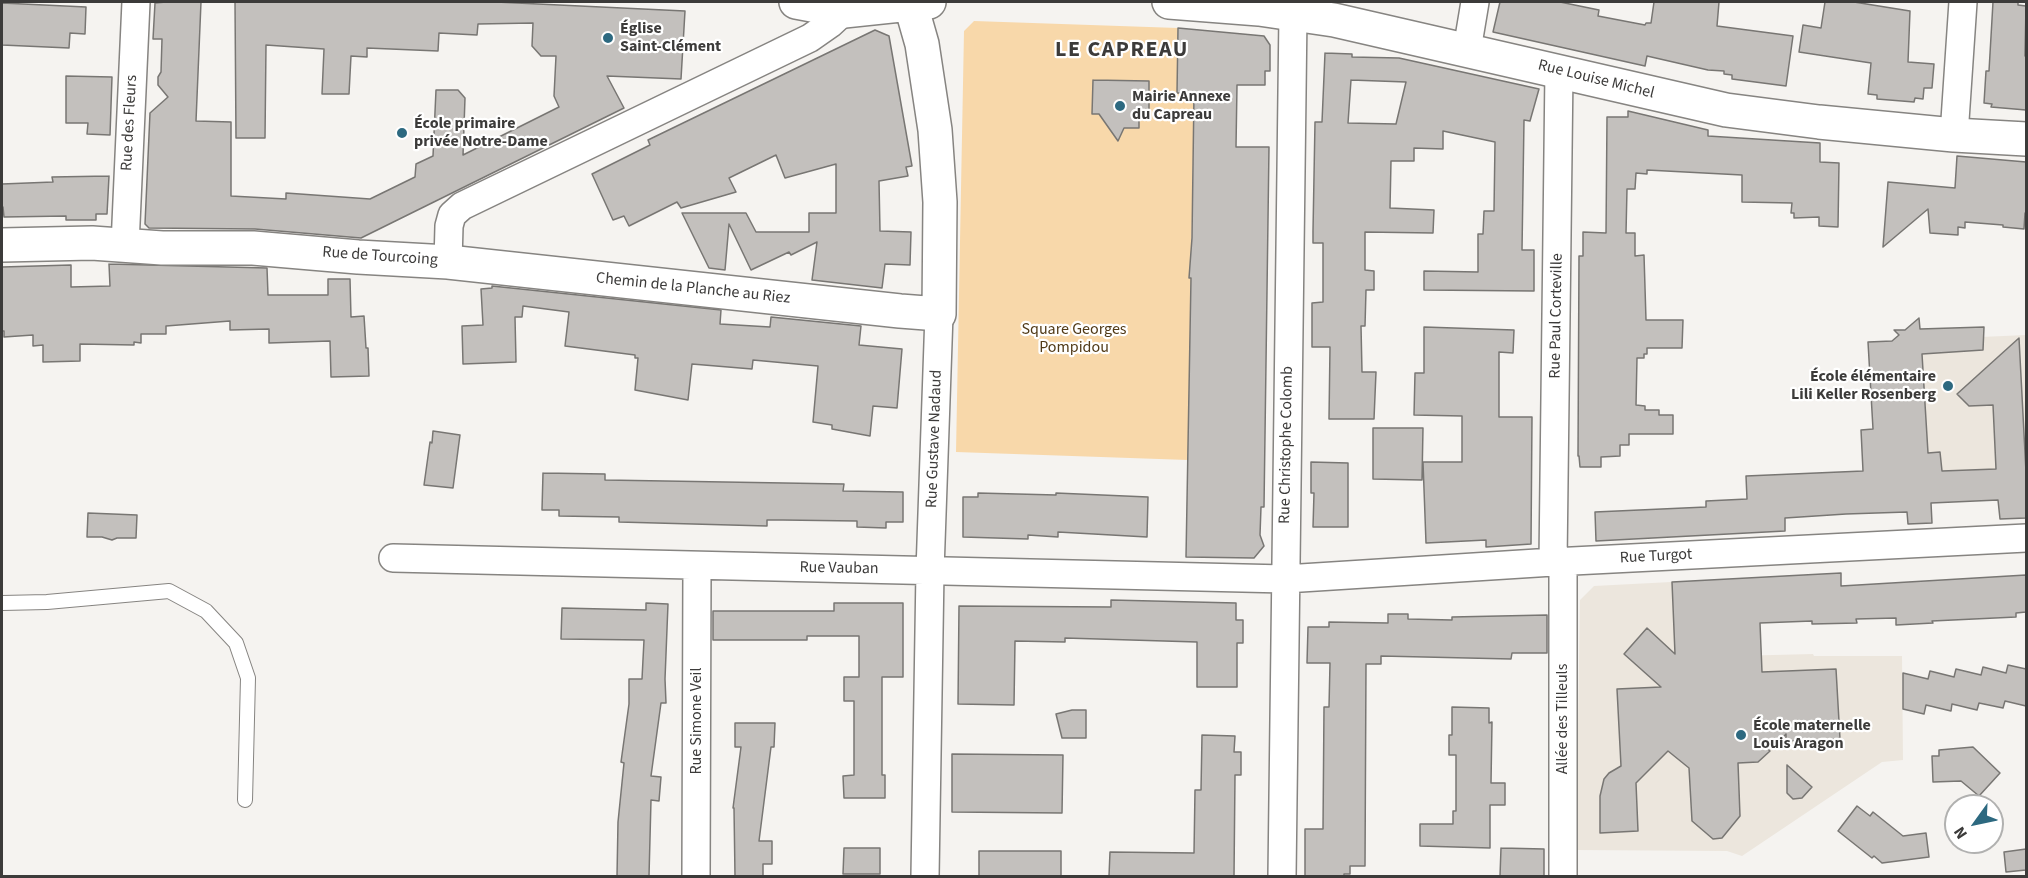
<!DOCTYPE html>
<meta charset="utf-8">
<style>
body{margin:0}
#map{position:relative;width:2028px;height:878px;overflow:hidden;background:#f5f3f0;font-family:"Source Sans 3",sans-serif}
canvas{display:block}
.frame{position:absolute;inset:0;border:3px solid #3c3b3a;pointer-events:none}
.north{position:absolute;left:1944px;top:794px;width:60px;height:60px;box-sizing:border-box;background:#fff;border:2px solid #b1b1b0;border-radius:50%;rotate:237deg;font-size:16px;font-weight:700;line-height:24px;text-align:center;color:#3c3b3a}
.north::after{content:'';display:block;margin:auto;width:21px;height:27px;background:#2d6980;clip-path:polygon(50% 0,100% 100%,50% 72%,0 100%)}
</style>
<div id="map">
<canvas width="2028" height="878"></canvas>
<div class="frame"></div>
<div class="north">N</div>
</div>
<script>
const g = document.querySelector('canvas').getContext('2d');
g.lineJoin = 'round';
function fillPath(path, color) {
  g.fillStyle = color;
  g.fill(path, 'evenodd');
}
function shape(rows) {
  const path = new Path2D();
  for (const r of rows) {
    path.moveTo(r[0], r[1]);
    for (let i = 2; i < r.length; i += 2) path.lineTo(r[i], r[i + 1]);
  }
  return path;
}
function strokePath(path, color, width, dash) {
  g.strokeStyle = color;
  g.lineWidth = width;
  g.lineCap = dash ? 'butt' : 'round';
  g.setLineDash(dash || []);
  g.stroke(path);
}
function write(font, color, halo, rows, align = 'center') {
  g.font = font + ' "Source Sans 3",sans-serif';
  g.lineWidth = 4.5;
  g.setLineDash([]);
  g.textBaseline = 'middle';
  g.strokeStyle = halo;
  g.fillStyle = color;
  for (const [text, x, y, turn = 0] of rows) {
    g.save();
    g.translate(x, y);
    g.rotate((+turn || 0) * Math.PI / 180);
    g.textAlign = isNaN(turn) ? turn : align;
    if (halo) g.strokeText(text, 0, 0);
    g.fillText(text, 0, 0);
    g.restore();
  }
}
const built = shape([
 [2026,335,2026,518,2000,519,1998,500,1931,503,1862,456,1861,430,1873,429,1868,342],
 [1729,579,1733,656,1813,654,1814,656,1902,656,1903,760,1882,762,1742,856,1727,851,1576,850,1580,600,1594,586]
]);
const green = shape([
 [974,21,1178,28,1177,93,1194,93,1188,460,956,452,964,31]
]);
const building = shape([
 [166,2,201,2,196,121,231,122,231,196,286,199,286,193,370,199,415,177,416,164,433,156,436,90,458,90,465,98,463,155,559,107,554,96,556,56,541,56,532,46,533,23,478,24,477,35,439,33,438,51,367,48,367,57,351,56,349,94,322,94,324,49,266,45,265,138,236,138,235,2,496,2,685,11,681,79,607,76,624,108,361,238,255,229,149,228,145,224,150,113,168,97,158,85,158,77,161,72,162,39,153,39,155,3,166,2],
 [1500,2,1560,2,1599,10,1598,16,1645,25,1646,23,1651,23,1654,2,1719,2,1717,26,1793,36,1786,86,1732,79,1732,75,1724,74,1724,71,1708,70,1647,56,1645,66,1493,32,1500,2],
 [1825,2,1854,2,1910,11,1908,62,1934,64,1932,88,1924,88,1923,99,1915,98,1914,102,1877,99,1877,95,1868,94,1871,63,1799,52,1803,25,1821,28,1825,2],
 [1993,2,2018,2,2018,5,2026,6,2025,56,2026,56,2026,110,1991,107,1992,104,1984,103,1986,71,1989,71,1993,2],
 [2,3,86,7,85,34,70,33,69,48,2,45,2,3],
 [1178,28,1264,36,1270,45,1270,71,1265,71,1265,85,1237,85,1236,147,1269,147,1264,507,1261,507,1260,535,1264,546,1254,558,1186,557,1191,278,1189,278,1192,238,1194,93,1177,93,1178,28],
 [875,30,889,36,912,166,906,167,908,176,879,181,880,231,911,232,910,265,885,264,882,288,812,280,817,242,791,255,789,252,751,270,729,224,725,270,709,268,682,213,746,213,756,232,809,232,809,213,836,213,836,164,785,178,776,155,729,178,736,192,681,208,677,202,629,226,624,216,613,220,592,174,650,145,648,140,875,30],
 [1325,53,1352,54,1352,57,1399,58,1539,89,1530,121,1524,120,1522,250,1534,250,1534,291,1424,290,1424,271,1478,272,1478,234,1483,234,1484,211,1494,211,1495,142,1443,131,1443,149,1414,148,1414,161,1391,161,1390,208,1434,210,1433,233,1365,232,1365,270,1374,271,1374,290,1366,290,1365,326,1361,326,1362,372,1376,372,1374,419,1329,419,1330,347,1312,347,1312,303,1323,302,1323,243,1313,243,1313,231,1315,122,1322,122,1325,53],
 [1351,80,1406,82,1396,124,1348,123,1351,80],
 [66,76,112,77,110,135,87,134,88,123,66,123,66,76],
 [1093,80,1149,81,1149,116,1139,115,1139,128,1124,128,1118,141,1099,114,1092,114,1093,80],
 [1628,111,1708,130,1708,136,1820,143,1820,162,1839,163,1838,227,1819,226,1819,217,1794,218,1794,213,1791,213,1792,203,1742,202,1742,175,1647,170,1647,174,1636,173,1635,189,1627,189,1626,233,1635,233,1635,256,1644,255,1646,320,1683,320,1682,348,1647,348,1647,354,1644,354,1644,358,1637,358,1636,405,1645,406,1645,410,1659,410,1659,415,1673,415,1673,434,1629,434,1629,445,1620,445,1620,456,1601,457,1601,467,1580,467,1579,456,1578,456,1579,256,1583,256,1583,232,1606,233,1607,117,1628,117,1628,111],
 [1957,156,2026,162,2026,214,2025,213,2024,229,2003,227,2003,225,1965,222,1965,228,1958,227,1958,235,1930,233,1928,209,1883,247,1888,182,1955,188,1957,156],
 [109,176,107,214,96,214,96,220,66,220,66,216,4,217,3,207,2,207,2,184,53,182,52,177,109,176],
 [109,264,267,268,268,295,328,295,328,279,350,279,351,317,364,316,366,348,368,348,369,376,331,377,330,341,269,343,269,329,230,330,230,321,166,326,166,334,141,334,141,343,134,342,134,345,80,344,80,361,43,362,43,345,33,346,33,335,4,337,4,331,2,331,2,267,71,265,71,287,110,286,109,264],
 [492,286,721,310,720,324,770,327,771,317,861,326,859,345,902,349,897,408,873,406,870,436,832,429,832,425,813,422,818,366,753,360,752,369,692,364,688,400,635,390,638,358,635,358,635,355,565,346,569,312,523,306,522,317,515,317,516,362,463,364,462,326,483,325,481,289,492,288,492,286],
 [1919,318,1920,329,1984,327,1983,350,1922,354,1928,453,1940,452,1942,471,1996,469,1993,405,1969,406,1957,394,2019,338,2026,472,2026,518,2000,519,1998,500,1931,503,1932,523,1908,524,1907,512,1846,514,1785,518,1785,531,1596,541,1595,512,1706,507,1706,501,1747,499,1746,476,1863,471,1861,430,1873,429,1868,342,1892,341,1899,335,1894,330,1905,330,1919,318],
 [1424,327,1514,330,1513,353,1499,352,1499,417,1532,417,1531,544,1486,547,1486,540,1426,543,1423,462,1462,462,1462,416,1414,415,1415,373,1424,373,1424,327],
 [1373,428,1423,428,1422,480,1373,479,1373,428],
 [433,431,460,435,453,488,424,485,430,442,432,443,433,431],
 [1311,462,1348,463,1348,527,1313,527,1314,493,1311,493,1311,462],
 [543,473,605,474,605,480,844,484,843,491,903,492,903,522,886,522,886,528,857,527,857,521,783,520,767,520,767,526,619,522,619,517,559,516,559,510,542,510,543,473],
 [978,493,1056,495,1056,493,1148,497,1147,537,1058,532,1058,537,1028,535,1028,539,963,537,963,497,978,497,978,493],
 [88,513,137,515,136,538,117,538,112,540,102,537,87,537,88,513],
 [1841,573,1841,586,2026,575,2026,612,2016,613,2016,617,1932,621,1933,623,1896,625,1896,618,1856,619,1857,623,1812,624,1812,621,1760,623,1762,672,1836,669,1840,739,1786,741,1786,734,1779,742,1761,743,1770,751,1758,762,1738,763,1740,816,1722,838,1713,839,1692,821,1689,768,1668,751,1636,783,1638,831,1600,833,1600,796,1604,779,1609,773,1621,766,1617,689,1661,687,1624,654,1647,628,1675,654,1672,582,1841,573],
 [1111,600,1236,603,1236,620,1243,620,1243,643,1237,643,1237,687,1197,687,1197,642,1065,638,1065,642,1015,641,1014,705,958,704,959,606,1111,607,1111,600],
 [646,603,668,604,665,679,666,703,661,703,651,776,661,777,659,801,651,800,649,876,617,876,618,822,624,763,621,762,629,704,629,679,642,679,644,640,561,639,562,608,646,610,646,603],
 [834,603,903,603,903,677,882,677,882,775,885,775,885,798,844,798,843,776,854,775,854,701,844,701,844,677,859,677,859,636,807,636,807,640,713,640,713,611,834,611,834,603],
 [1388,614,1408,614,1408,619,1452,620,1452,617,1547,615,1547,653,1512,653,1511,659,1381,656,1381,664,1366,664,1365,866,1350,866,1350,874,1344,874,1344,876,1305,876,1305,829,1323,829,1324,707,1329,707,1330,663,1307,663,1308,627,1329,627,1329,622,1388,623,1388,614],
 [2008,665,2026,669,2026,706,2005,701,2003,708,1979,703,1977,710,1952,704,1951,711,1926,705,1924,714,1903,709,1903,673,1928,679,1930,671,1954,677,1956,669,1981,675,1983,667,2006,673,2008,665],
 [1452,707,1489,708,1489,723,1492,722,1491,783,1505,783,1505,805,1490,805,1490,848,1420,846,1420,824,1453,824,1453,811,1456,811,1456,755,1449,755,1449,735,1452,735,1452,707],
 [1072,710,1086,710,1086,738,1062,738,1056,714,1072,710],
 [735,723,775,723,774,747,771,747,759,841,772,841,772,864,763,864,763,876,735,876,734,808,733,808,741,747,735,747,735,723],
 [1202,735,1235,736,1234,752,1241,752,1241,775,1235,775,1234,876,1109,876,1110,852,1194,853,1195,790,1201,790,1202,735],
 [1973,747,2000,773,1979,796,1961,781,1933,782,1932,756,1939,756,1939,750,1973,747],
 [952,754,1063,755,1062,813,952,812,952,754],
 [1787,765,1812,787,1802,798,1793,799,1787,793,1787,765],
 [1857,806,1870,816,1873,812,1903,836,1926,833,1929,857,1882,863,1874,856,1872,858,1838,831,1857,806],
 [844,848,880,848,880,874,843,874,844,848],
 [1501,848,1544,849,1544,876,1500,876,1501,848],
 [2026,849,2026,870,2006,872,2004,852,2026,849],
 [979,851,1061,851,1061,876,979,876,979,851]
]);
const service = shape([
 [2,603,47,602,169,591,206,611,236,643,248,678,245,800]
]);
const minor = shape([
 [1467,50,1475,2],
 [1954,135,1963,2],
 [125,245,136,2],
 [448,262,449,226,452,215,462,206,810,38,830,24,844,11],
 [393,558,1285,579,1553,562,2026,538],
 [1553,562,1559,70],
 [1563,562,1563,876],
 [696,876,697,566],
 [925,876,930,571,939,314],
 [1282,876,1293,14]
]);
const tertiary = shape([
 [796,2,844,11,929,2],
 [1169,2,1259,9,1334,20,1726,110,1819,122,1954,135,2026,139],
 [2,245,92,243,162,248,253,248,358,257,448,262,900,311,939,314,940,202,935,130,922,44,910,2]
]);
const markers = [
 [608,38,6,"#2d6980"],
 [1120,106,6,"#2d6980"],
 [402,133,6,"#2d6980"],
 [1948,386,6,"#2d6980"],
 [1741,735,6,"#2d6980"]
];
const poiNames = [
 ["Église",620,29],
 ["Saint-Clément",620,47],
 ["Mairie Annexe",1132,97],
 ["du Capreau",1132,115],
 ["École primaire",414,124],
 ["privée Notre-Dame",414,142],
 ["École élémentaire",1936,377,"right"],
 ["Lili Keller Rosenberg",1936,395,"right"],
 ["École maternelle",1753,726],
 ["Louis Aragon",1753,744]
];
const streetNames = [
 ["Rue Louise Michel",1596,80,14],
 ["Rue des Fleurs",130,123,-87],
 ["Rue de Tourcoing",380,257,4],
 ["Chemin de la Planche au Riez",693,289,6],
 ["Rue Paul Corteville",1557,316,-89],
 ["Rue Gustave Nadaud",935,439,-88],
 ["Rue Christophe Colomb",1287,445,-89],
 ["Rue Turgot",1656,557,-3],
 ["Rue Vauban",839,569,1],
 ["Allée des Tilleuls",1563,719,-90],
 ["Rue Simone Veil",697,721,-90]
];
const parkNames = [
 ["Square Georges",1074,330],
 ["Pompidou",1074,348]
];
const districtNames = [
 ["LE CAPREAU",1122,51]
];
fillPath(built, '#ece6dd');
fillPath(green, '#f8d8aa');
fillPath(building, '#c3c0bd');
strokePath(building, '#787673', 1.5);
strokePath(service, '#868481', 16);
strokePath(minor, '#868481', 30);
strokePath(tertiary, '#868481', 36);
strokePath(service, '#fff', 14);
strokePath(minor, '#fff', 27);
strokePath(tertiary, '#fff', 33);
for (const [x, y, r, color] of markers) {
  const dot = new Path2D();
  dot.arc(x, y, r, 0, 2 * Math.PI);
  g.fillStyle = color;
  g.fill(dot);
  strokePath(dot, '#fff', 2);
}
write('bold 16px', '#3c3b3a', '#fff', poiNames, 'left');
write('16px', '#3c3b3a', '#fff', streetNames);
write('16px', '#513a17', '#fff', parkNames);
g.letterSpacing = '1.5px';
write('bold 22px', '#3c3b3a', '#fff', districtNames);
g.letterSpacing = '0px';
</script>
